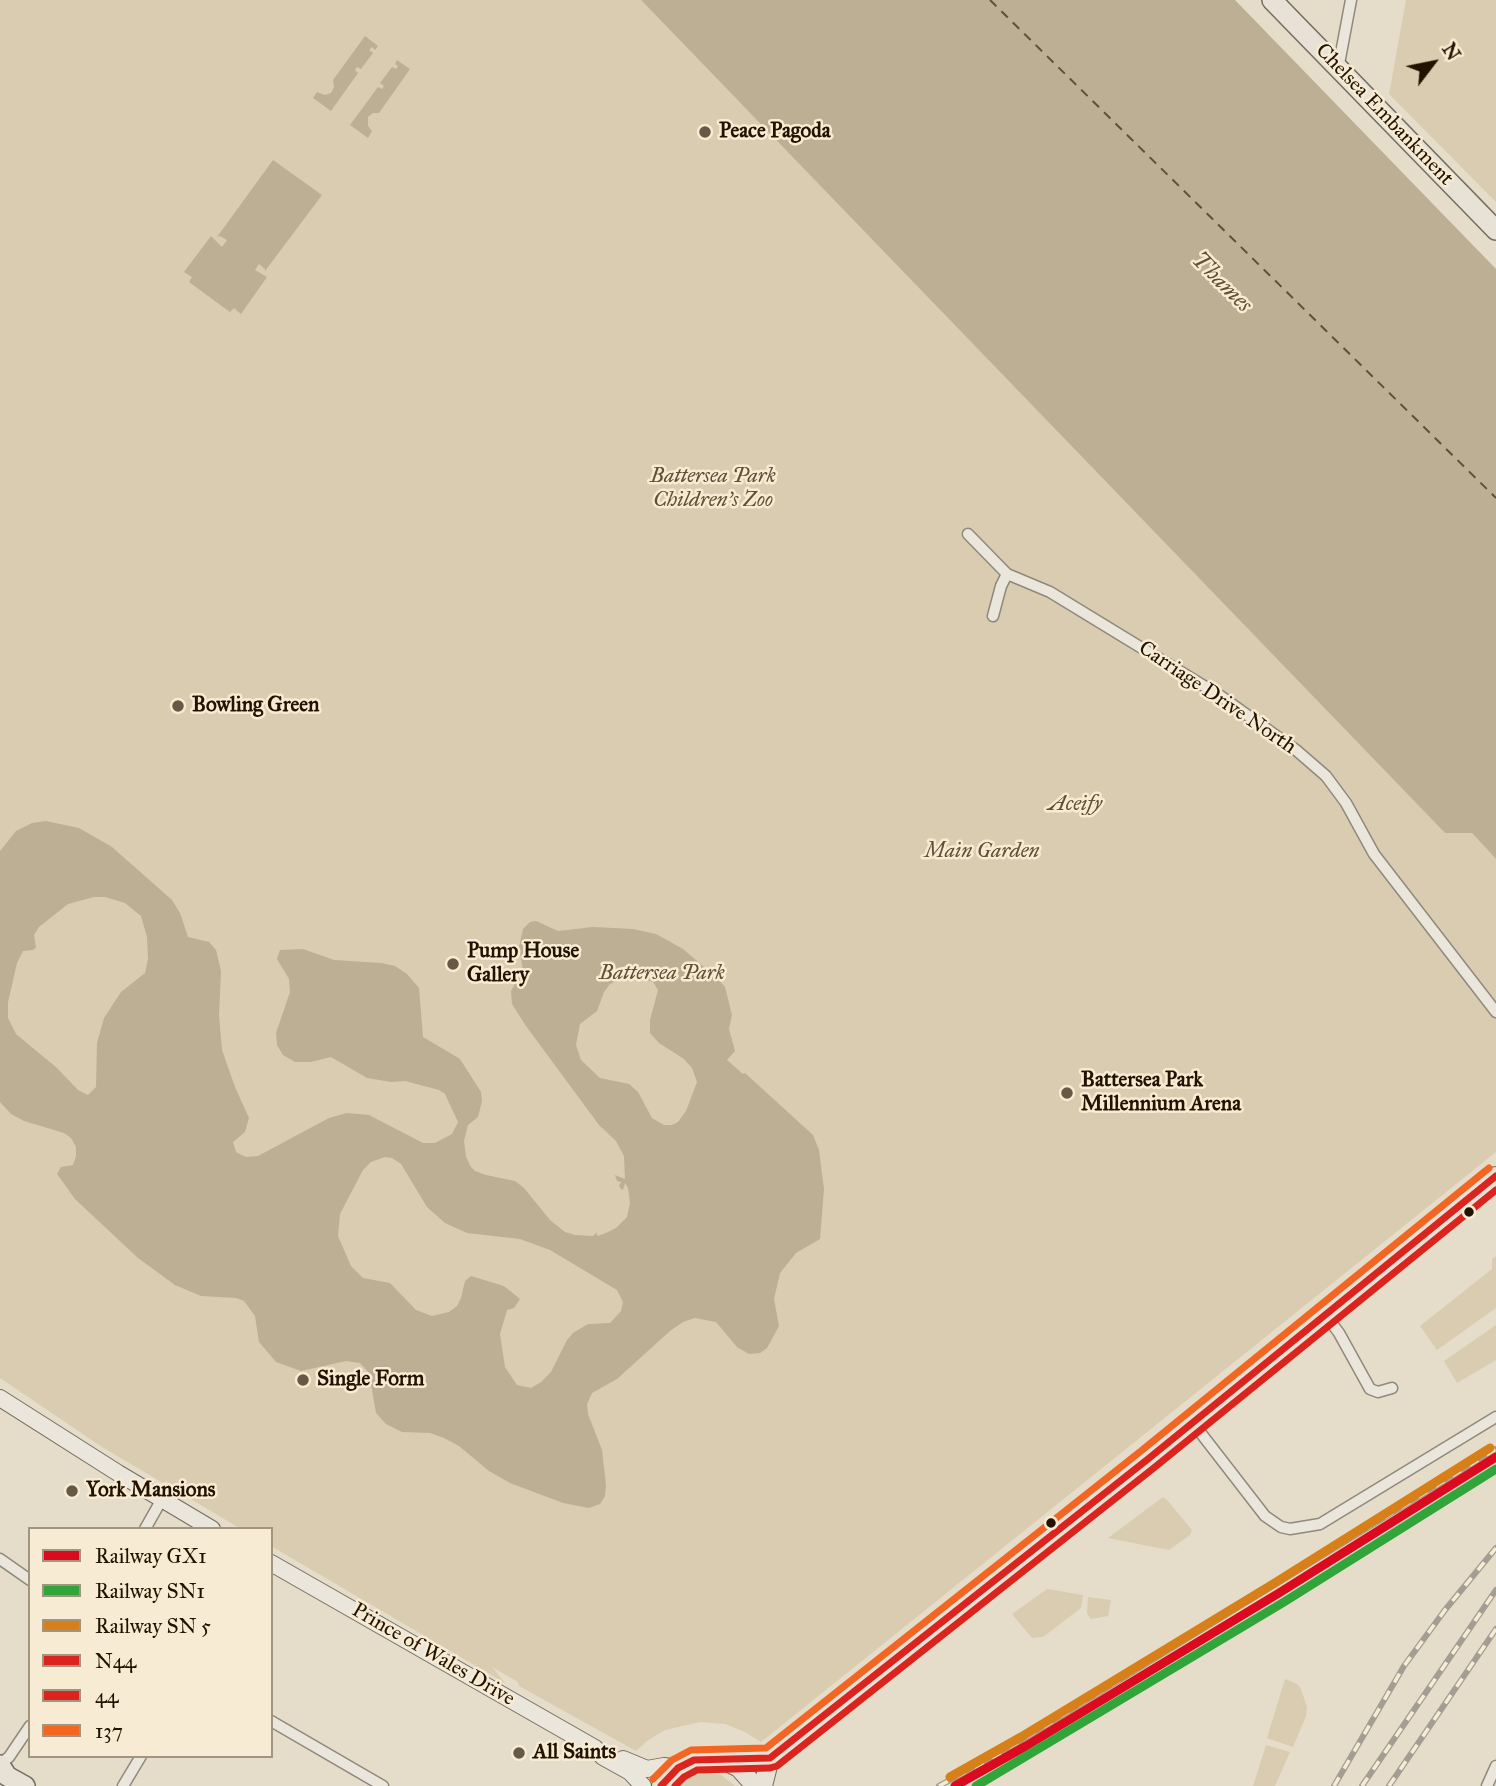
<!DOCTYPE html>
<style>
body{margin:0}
#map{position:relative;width:1496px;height:1786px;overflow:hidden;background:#e5ddc9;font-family:"IM FELL Great Primer",serif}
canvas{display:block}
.legend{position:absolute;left:28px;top:1527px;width:245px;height:231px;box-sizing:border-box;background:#f7ecd3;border:2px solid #a2957f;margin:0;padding:9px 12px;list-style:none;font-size:21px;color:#221301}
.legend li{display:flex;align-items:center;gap:14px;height:35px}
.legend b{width:35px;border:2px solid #a2957f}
.north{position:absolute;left:1398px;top:28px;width:70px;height:70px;-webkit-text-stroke:5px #f7ecd3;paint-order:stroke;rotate:58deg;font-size:19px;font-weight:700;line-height:28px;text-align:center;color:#221301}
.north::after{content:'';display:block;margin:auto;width:24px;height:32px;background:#221301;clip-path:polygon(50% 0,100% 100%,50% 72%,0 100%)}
</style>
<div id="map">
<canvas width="1496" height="1786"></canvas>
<ul class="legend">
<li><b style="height:9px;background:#dc0a1e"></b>Railway GX1</li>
<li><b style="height:9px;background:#31a53a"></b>Railway SN1</li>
<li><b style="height:9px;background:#d78019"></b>Railway SN 5</li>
<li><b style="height:9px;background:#dc241f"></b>N44</li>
<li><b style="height:9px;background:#dc241f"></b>44</li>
<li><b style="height:9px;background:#f26522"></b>137</li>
</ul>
<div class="north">N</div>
</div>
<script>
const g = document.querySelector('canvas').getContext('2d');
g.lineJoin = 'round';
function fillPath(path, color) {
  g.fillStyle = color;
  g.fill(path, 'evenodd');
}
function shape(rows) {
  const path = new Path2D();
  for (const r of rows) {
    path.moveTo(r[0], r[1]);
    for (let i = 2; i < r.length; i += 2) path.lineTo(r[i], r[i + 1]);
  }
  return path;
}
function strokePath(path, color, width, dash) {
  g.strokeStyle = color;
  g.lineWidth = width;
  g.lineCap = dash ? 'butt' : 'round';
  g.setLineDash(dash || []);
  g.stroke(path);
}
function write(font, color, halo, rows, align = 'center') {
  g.font = font + ' "IM FELL Great Primer",serif';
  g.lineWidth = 5;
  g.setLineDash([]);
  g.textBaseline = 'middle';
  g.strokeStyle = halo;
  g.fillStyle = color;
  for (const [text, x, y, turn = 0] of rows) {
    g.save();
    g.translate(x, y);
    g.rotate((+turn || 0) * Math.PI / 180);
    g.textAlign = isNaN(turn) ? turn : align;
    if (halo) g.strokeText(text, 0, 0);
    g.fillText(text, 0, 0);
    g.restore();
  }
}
const green = shape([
 [0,0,641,0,1445,833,1472,833,1496,859,1496,1152,761,1742,745,1732,725,1724,700,1722,665,1730,647,1741,636,1751,519,1686,518,1682,492,1667,505,1683,271,1546,271,1529,241,1529,184,1495,185,1492,166,1481,163,1483,102,1447,0,1378],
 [1406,0,1496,0,1496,202,1389,94],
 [1496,1256,1496,1308,1437,1350,1420,1326,1492,1269,1492,1259],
 [1496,1325,1496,1360,1457,1383,1444,1361],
 [1163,1497,1167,1500,1192,1530,1190,1535,1169,1550,1108,1538],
 [1047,1589,1083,1595,1081,1608,1043,1637,1032,1638,1012,1614],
 [1088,1597,1111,1600,1108,1616,1091,1619,1087,1613],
 [1285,1679,1297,1684,1301,1689,1307,1707,1306,1716,1293,1747,1267,1738],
 [1266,1745,1290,1752,1275,1786,1253,1786],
 [704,1773,721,1775,735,1786,676,1786,692,1775]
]);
const water = shape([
 [641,0,1235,0,1496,269,1496,859,1472,833,1445,833],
 [365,36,378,46,375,50,372,47,369,50,373,53,361,69,357,67,355,70,358,73,331,111,313,98,317,92,325,95,331,93,334,87,333,80],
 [397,60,410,69,379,113,373,113,368,117,368,126,372,131,368,138,350,125,378,87,382,89,384,86,380,83,392,67,396,69,398,66,395,64],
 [273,160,322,195,265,271,265,269,259,264,255,270,267,277,241,314,234,308,230,312,189,282,192,277,184,272,211,236,222,247,227,240,220,236,217,237],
 [46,821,79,828,112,847,172,900,180,913,188,937,209,942,216,950,221,971,219,1015,222,1050,235,1087,249,1118,245,1132,233,1142,236,1152,246,1157,258,1156,329,1118,347,1113,369,1115,423,1143,435,1143,452,1134,458,1122,445,1094,439,1090,405,1081,391,1082,367,1078,331,1057,311,1062,295,1062,283,1055,277,1045,276,1033,290,992,289,979,277,959,280,950,303,949,334,960,381,963,395,966,407,974,419,988,423,1037,460,1059,481,1092,482,1101,478,1117,468,1125,464,1141,466,1157,471,1167,475,1171,486,1175,515,1181,524,1188,550,1220,565,1232,575,1235,593,1236,596,1233,598,1236,606,1233,616,1228,627,1217,630,1203,628,1188,625,1183,623,1190,621,1189,619,1186,621,1182,617,1181,615,1175,625,1179,624,1156,616,1141,599,1125,526,1026,512,1004,511,991,523,970,519,947,523,929,530,922,536,921,558,931,593,927,633,929,656,934,683,949,718,979,725,987,732,1015,729,1029,735,1051,727,1060,743,1074,745,1073,813,1135,819,1150,824,1189,820,1239,796,1253,780,1273,774,1299,779,1326,767,1348,760,1353,749,1354,737,1347,716,1322,695,1318,683,1322,670,1331,617,1379,592,1393,587,1404,588,1414,602,1450,606,1485,605,1496,600,1504,589,1508,563,1503,510,1483,489,1471,459,1446,444,1438,430,1433,402,1432,386,1424,376,1413,369,1373,360,1363,346,1361,301,1371,276,1362,259,1342,255,1316,244,1301,236,1298,201,1296,175,1285,138,1258,75,1199,57,1174,61,1167,73,1165,76,1156,76,1147,71,1138,64,1133,24,1121,11,1114,0,1102,0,851,16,831,32,823],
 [94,897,105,897,125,903,141,916,147,937,148,959,145,973,121,992,104,1018,97,1043,96,1087,88,1095,78,1090,57,1068,16,1034,8,1018,8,1002,17,963,23,951,33,950,36,947,34,935,39,927,68,904],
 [640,978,653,982,658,990,650,1020,650,1033,659,1043,684,1059,692,1068,697,1082,686,1111,678,1122,672,1125,664,1125,652,1118,638,1092,629,1084,600,1078,581,1060,576,1045,580,1024,597,1011,604,992,610,984,618,980],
 [385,1157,392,1158,401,1164,427,1207,445,1223,467,1233,520,1239,550,1250,617,1290,623,1302,621,1311,610,1323,588,1324,573,1333,567,1340,551,1372,541,1382,531,1388,517,1385,505,1367,500,1334,507,1310,514,1308,520,1299,504,1286,471,1276,465,1281,461,1298,457,1306,449,1312,432,1316,416,1310,390,1283,363,1278,351,1266,338,1236,340,1214,363,1170,371,1162]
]);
const ferry = shape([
 [990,0,1496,498]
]);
const street = shape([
 [1338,69,1351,0],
 [968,534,1007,574,1050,592,1222,697,1296,750,1326,776,1346,803,1374,854,1496,1012],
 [993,616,1001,586,1007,574],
 [1325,1314,1339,1333,1370,1389,1378,1392,1392,1388],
 [1193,1423,1265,1516,1281,1527,1290,1529,1320,1524,1496,1417],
 [145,1529,162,1499],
 [0,1559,30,1580],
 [271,1721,383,1786],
 [0,1764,9,1757,30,1726],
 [123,1786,141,1756],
 [1487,1786,1496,1766]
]);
const secondary = shape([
 [0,1398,118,1473,212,1529],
 [271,1563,595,1748,603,1757,630,1772,643,1786],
 [623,1759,647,1769,664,1766,678,1768]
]);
const primary = shape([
 [723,1760,770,1758],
 [661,1786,671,1773,686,1763,710,1758,723,1760,739,1768,755,1786],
 [763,1786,770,1758,1148,1459,1496,1176]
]);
const highway = shape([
 [1272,0,1496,230],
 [0,1765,7,1776,25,1786]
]);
const rail = shape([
 [939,1786,990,1759,1050,1723,1496,1449],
 [1334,1786,1404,1666,1445,1610,1496,1548],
 [1362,1786,1496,1590],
 [1389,1786,1496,1629]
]);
const bus1 = shape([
 [661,1786,678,1768,694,1760,770,1758,1148,1459,1496,1176]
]);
const bus2 = shape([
 [675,1786,684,1777,697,1770,770,1768,777,1766,1155,1467,1496,1190]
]);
const bus3 = shape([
 [653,1779,672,1760,691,1750,766,1748,1141,1451,1489,1168]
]);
const rail1 = shape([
 [955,1786,1026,1746,1279,1593,1496,1457]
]);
const rail2 = shape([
 [976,1786,1284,1602,1496,1469]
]);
const rail3 = shape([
 [950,1777,1021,1737,1273,1584,1490,1448]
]);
const markers = [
 [705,132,7,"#665a47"],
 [178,706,7,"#665a47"],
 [453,964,7,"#665a47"],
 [1067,1093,7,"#665a47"],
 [1469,1212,6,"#221301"],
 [303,1380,7,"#665a47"],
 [72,1491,7,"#665a47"],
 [1051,1523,6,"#221301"],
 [519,1753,7,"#665a47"]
];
const streetNames = [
 ["Chelsea Embankment",1384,115,46],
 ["Carriage Drive North",1217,698,34],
 ["Prince of Wales Drive",433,1655,30]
];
const poiNames = [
 ["Peace Pagoda",719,132],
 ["Bowling Green",192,706],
 ["Pump House",467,952],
 ["Gallery",467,976],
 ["Battersea Park",1081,1081],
 ["Millennium Arena",1081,1105],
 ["Single Form",317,1380],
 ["York Mansions",86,1491],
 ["All Saints",533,1753]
];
const parkNames = [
 ["Battersea Park",713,477],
 ["Children's Zoo",713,501],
 ["Aceify",1075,805],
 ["Main Garden",982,852],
 ["Battersea Park",662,974]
];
const waterNames = [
 ["Thames",1221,283,45]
];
fillPath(green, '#d9ccb0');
fillPath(water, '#bcaf93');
strokePath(ferry, '#605038', 2, [9, 7]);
strokePath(street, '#90897b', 13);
strokePath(secondary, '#746d61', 18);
strokePath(primary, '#746d61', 20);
strokePath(highway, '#746d61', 22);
strokePath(street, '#eae6dc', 10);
strokePath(secondary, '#eae6dc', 16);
strokePath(primary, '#e7e1d6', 18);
strokePath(highway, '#e7e1d6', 19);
strokePath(rail, '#a39d93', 6);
strokePath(rail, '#f7ecd3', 3.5, [10]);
strokePath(bus1, '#dc241f', 7);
strokePath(bus2, '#dc241f', 7);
strokePath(bus3, '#f26522', 7);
strokePath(rail1, '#dc0a1e', 9);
strokePath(rail2, '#31a53a', 9);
strokePath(rail3, '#d78019', 9);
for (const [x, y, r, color] of markers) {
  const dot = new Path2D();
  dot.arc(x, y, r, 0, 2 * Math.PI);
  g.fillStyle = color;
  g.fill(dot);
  strokePath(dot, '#f7ecd3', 2.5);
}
write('21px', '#221301', '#f7ecd3', streetNames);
write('bold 21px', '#221301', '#f7ecd3', poiNames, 'left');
write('italic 21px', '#5f4f37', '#f7ecd3', parkNames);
write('italic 23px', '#605038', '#f7ecd3', waterNames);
</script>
